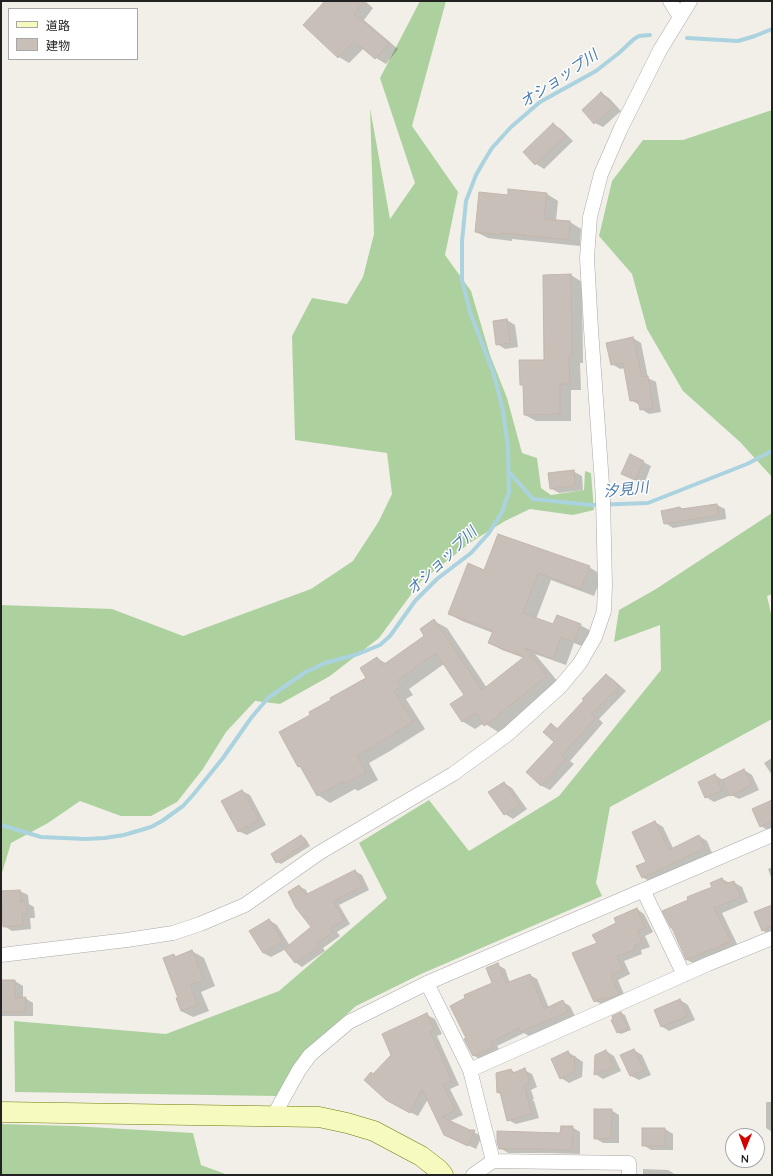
<!DOCTYPE html>
<meta charset="utf-8">
<style>
body{margin:0}
#map{position:relative;width:773px;height:1176px;overflow:hidden;background:#f2efe9;font-family:Quicksand,"Noto Sans JP",sans-serif}
canvas{display:block}
.frame{position:absolute;inset:0;border:2px solid #222;pointer-events:none}
.legend{position:absolute;left:8px;top:8px;width:130px;height:52px;box-sizing:border-box;background:#fff;border:1px solid #a7a7a7;margin:0;padding:5px 7px;list-style:none;font-size:12px;color:#222}
.legend li{display:flex;align-items:center;gap:8px;height:20px}
.legend b{width:20px;border:1px solid #a7a7a7}
.north{position:absolute;left:725px;top:1128px;width:40px;height:40px;box-sizing:border-box;background:#fff;border:1px solid #a7a7a7;border-radius:50%;rotate:181deg;font-size:11px;font-weight:700;line-height:16px;text-align:center;color:#222}
.north::after{content:'';display:block;margin:auto;width:14px;height:18px;background:#d40000;clip-path:polygon(50% 0,100% 100%,50% 72%,0 100%)}
</style>
<div id="map">
<canvas width="773" height="1176"></canvas>
<div class="frame"></div>
<ul class="legend">
<li><b style="height:5px;background:#f7fabf"></b>道路</li>
<li><b style="height:11px;background:#c7bfb8"></b>建物</li>
</ul>
<div class="north">N</div>
</div>
<script>
const g = document.querySelector('canvas').getContext('2d');
g.lineJoin = 'round';
function fillPath(path, color) {
  g.fillStyle = color;
  g.fill(path, 'evenodd');
}
function shape(rows) {
  const path = new Path2D();
  for (const r of rows) {
    path.moveTo(r[0], r[1]);
    for (let i = 2; i < r.length; i += 2) path.lineTo(r[i], r[i + 1]);
  }
  return path;
}
function strokePath(path, color, width, dash) {
  g.strokeStyle = color;
  g.lineWidth = width;
  g.lineCap = dash ? 'butt' : 'round';
  g.setLineDash(dash || []);
  g.stroke(path);
}
function write(font, color, halo, rows, align = 'center') {
  g.font = font + ' Quicksand,"Noto Sans JP",sans-serif';
  g.lineWidth = 3;
  g.setLineDash([]);
  g.textBaseline = 'middle';
  g.strokeStyle = halo;
  g.fillStyle = color;
  for (const [text, x, y, turn = 0] of rows) {
    g.save();
    g.translate(x, y);
    g.rotate((+turn || 0) * Math.PI / 180);
    g.textAlign = isNaN(turn) ? turn : align;
    if (halo) g.strokeText(text, 0, 0);
    g.fillText(text, 0, 0);
    g.restore();
  }
}
const forest = shape([
 [420,1,446,1,412,126,458,192,445,255,471,291,490,355,507,398,522,453,537,458,541,488,551,495,584,490,585,471,591,473,594,510,573,515,530,509,505,521,471,542,421,581,379,638,330,676,280,704,255,701,226,732,203,769,177,802,151,816,121,816,80,801,48,823,11,843,2,873,1,874,1,605,112,609,183,636,311,589,353,561,379,521,392,494,387,453,295,440,292,336,312,298,347,304,363,277,374,234,370,108,390,219,415,183,380,78],
 [772,110,772,477,740,442,683,391,647,329,632,274,599,236,612,181,643,140,683,140],
 [772,513,772,594,767,596,772,618,772,719,610,807,596,883,602,896,421,974,356,1006,308,1049,276,1096,15,1092,14,1021,166,1034,279,991,387,898,359,843,429,800,469,851,559,796,661,670,660,625,614,642,619,610,656,589],
 [1,1124,73,1126,193,1133,201,1165,228,1175,1,1175]
]);
const shadow = shape([
 [327,1,365,1,373,8,364,20,398,49,386,64,376,58,364,48,349,63,339,57,304,25],
 [601,93,609,98,621,111,603,127,595,123],
 [553,124,561,129,573,141,544,169,536,164],
 [547,194,558,201,556,221,570,222,581,229,580,246,512,239,512,241,488,238,476,232,509,196],
 [571,275,582,282,583,363,580,363,581,390,571,390,571,421,536,421,525,415,524,386,521,384,545,361],
 [507,320,515,325,518,347,505,349,497,344,494,322],
 [633,338,641,343,648,378,656,382,661,412,649,414,641,409,640,405,630,400,625,368,620,369,612,364],
 [643,462,651,466,644,484,622,474],
 [573,471,582,476,583,490,559,493,550,488],
 [717,505,725,509,726,519,673,528,665,523,680,508,683,509],
 [498,535,589,567,602,575,594,596,551,580,536,619,554,625,580,625,593,632,587,648,574,643,566,665,535,654,559,683,511,724,498,732,484,723,475,729,462,721,465,695,444,664,409,689,413,695,406,699,425,729,390,751,369,763,378,780,358,791,355,789,330,803,318,795,302,768,298,766,312,715,368,679,377,658,387,664,426,636,434,621,447,628,487,688,524,658,502,650,489,643,493,633,462,621,449,614,485,571],
 [606,675,614,680,626,691,599,719,603,723,570,761,574,764,550,790,542,786,528,772,555,742,551,724,559,729],
 [772,758,772,775,764,763],
 [744,770,752,775,759,790,739,799,731,795,714,802,706,797,715,775,723,780],
 [504,783,512,788,527,809,513,819,505,814,490,792],
 [242,791,250,795,266,825,247,835,238,831],
 [772,801,772,829,769,831,761,826],
 [655,822,663,827,673,848,699,836,707,841,712,853,651,882,642,877,648,862],
 [301,836,305,838,310,846,281,864,277,862],
 [772,867,772,880,768,869],
 [355,871,362,875,369,890,339,905,350,924,337,932,340,936,323,948,325,951,302,967,295,962,286,949,271,957,263,953,269,920,277,925,290,946,312,927,299,886,306,890,308,894],
 [722,879,730,883,733,882,742,887,748,902,722,913,738,946,695,964,687,960,674,928,689,900,713,887],
 [20,891,28,895,29,904,34,907,35,918,30,918,31,929,12,931,4,926,1,892],
 [772,906,772,934,770,935,762,930],
 [637,909,644,914,653,932,645,936,650,947,641,950,642,954,624,961,630,974,618,980,626,999,603,1005,595,1001,598,943,617,923],
 [192,951,204,958,215,986,201,992,209,1011,193,1017,181,1011,173,955,177,957],
 [498,965,505,969,510,983,530,975,537,979,549,1008,563,1002,570,1006,575,1016,529,1036,524,1033,497,1046,500,1051,481,1060,473,1055],
 [1,981,15,981,23,986,23,998,25,998,33,1003,33,1016,1,1016],
 [680,1000,688,1005,695,1020,669,1031,661,1026],
 [621,1013,625,1015,631,1030,621,1034,617,1032],
 [427,1015,435,1019,442,1034,437,1036,459,1085,450,1089,463,1115,450,1121,482,1136,476,1149,445,1134,428,1099,418,1116,395,1105,374,1075],
 [634,1050,642,1055,651,1075,639,1080,631,1076],
 [606,1051,614,1056,621,1071,603,1079,595,1074],
 [568,1052,583,1062,582,1077,569,1083,561,1078],
 [511,1070,516,1073,524,1070,532,1074,537,1087,531,1090,534,1099,532,1100,534,1101,539,1118,516,1124,508,1120,501,1095,498,1092],
 [766,1102,772,1102,772,1132,766,1128],
 [611,1110,619,1115,619,1143,603,1143,595,1138],
 [572,1127,580,1132,580,1154,548,1153,508,1153,500,1148,561,1134],
 [665,1129,673,1134,673,1150,651,1150,643,1145],
 [643,1169,668,1170,676,1175,643,1175]
]);
const stream = shape([
 [687,38,738,41,755,36,772,29],
 [510,473,533,499,591,505,648,503,747,464,772,451],
 [1,825,41,837,85,839,105,838,124,835,151,827,162,821,183,806,193,795,223,758,251,718,268,698,304,673,325,663,358,654,380,645,390,636,415,601,437,579,471,553,489,533,502,512,509,492,508,447,503,411,499,394,493,372,470,312,462,280,462,241,466,201,476,175,484,161,492,148,511,127,540,102,596,71,619,53,634,39,639,36,650,35]
]);
const building = shape([
 [325,1,364,1,354,14,389,43,375,59,354,41,338,58,303,25,325,1],
 [601,92,614,106,594,124,582,110,601,92],
 [553,123,566,136,535,165,523,152,553,123],
 [508,189,547,193,544,219,570,221,569,240,501,233,501,235,475,232,479,192,508,195,508,189],
 [571,274,572,356,569,356,570,384,560,384,560,414,524,415,523,385,520,385,519,360,544,360,543,275,571,274],
 [507,319,510,343,496,345,493,321,507,319],
 [633,337,642,377,648,376,653,408,640,410,638,400,630,401,623,363,611,365,606,343,633,337],
 [630,454,644,461,635,480,621,474,630,454],
 [574,470,575,486,550,489,548,473,574,470],
 [717,504,719,515,664,524,661,511,680,507,681,509,717,504],
 [498,534,590,566,581,589,538,573,523,613,553,624,557,615,581,624,574,642,561,637,553,659,525,648,547,676,498,715,499,716,484,726,476,713,462,722,450,704,464,695,436,653,397,681,401,687,394,691,413,722,377,744,357,756,366,772,344,784,343,781,317,796,300,766,298,767,279,732,310,715,309,712,331,700,330,698,366,678,360,668,377,657,383,665,424,636,420,629,434,619,482,690,524,657,488,643,493,631,448,614,468,563,484,570,498,534],
 [606,674,619,686,591,714,596,718,562,755,566,759,541,786,526,772,554,742,543,732,551,723,557,729,584,700,582,699,606,674],
 [744,769,752,785,730,796,722,780,744,769],
 [715,774,722,791,705,798,698,782,715,774],
 [504,782,520,805,504,815,488,792,504,782],
 [242,790,259,820,238,832,221,801,242,790],
 [772,800,772,821,760,827,752,809,772,800],
 [655,821,669,850,699,835,705,848,642,878,636,866,646,862,632,832,655,821],
 [301,835,307,843,276,863,271,854,301,835],
 [355,870,363,886,333,901,344,920,330,928,333,932,317,944,319,946,310,954,309,953,295,963,284,949,311,927,296,908,288,892,299,885,305,895,355,870],
 [722,878,725,884,734,881,741,897,714,908,731,941,713,950,712,949,686,960,672,928,671,928,662,911,688,900,687,897,712,887,710,883,722,878],
 [20,890,21,902,26,901,27,914,22,914,23,925,3,927,1,891,20,890],
 [772,905,772,926,762,931,754,912,772,905],
 [637,908,645,928,638,931,642,943,634,946,635,950,617,956,623,970,611,975,619,994,605,1000,604,997,594,1002,572,953,597,943,592,935,616,923,614,918,637,908],
 [269,919,283,941,263,953,249,931,269,919],
 [192,950,204,980,190,985,198,1005,181,1011,176,998,178,998,163,958,174,954,175,957,192,950],
 [498,963,506,983,530,974,544,1009,563,1000,568,1012,520,1032,519,1028,491,1042,493,1047,473,1056,464,1039,466,1038,450,1006,465,998,464,995,492,983,486,968,498,963],
 [1,980,15,980,15,998,26,997,25,1012,1,1012,1,980],
 [680,999,687,1016,661,1027,654,1010,680,999],
 [621,1012,628,1028,617,1033,611,1020,613,1019,612,1016,621,1012],
 [427,1013,434,1029,430,1031,452,1081,443,1084,455,1110,442,1117,470,1130,475,1130,468,1146,444,1135,422,1089,410,1113,386,1100,364,1080,371,1072,373,1074,391,1055,382,1034,427,1013],
 [634,1049,644,1070,630,1076,620,1055,634,1049],
 [606,1050,614,1067,594,1075,595,1055,606,1050],
 [568,1051,571,1058,575,1056,574,1072,560,1079,551,1059,568,1051],
 [525,1068,530,1083,524,1085,527,1095,525,1096,527,1096,532,1114,507,1121,500,1092,497,1093,496,1073,511,1069,513,1073,525,1068],
 [594,1109,612,1109,611,1138,594,1139,594,1109],
 [561,1126,573,1126,572,1150,539,1149,499,1149,497,1142,497,1131,560,1133,561,1126],
 [642,1128,665,1128,665,1146,642,1146,642,1128]
]);
const street = shape([
 [670,1,680,17],
 [643,890,684,975],
 [1,955,127,940,173,933,200,924,245,905,319,853,453,774,508,734,560,687,580,663,595,637,604,611,605,585,603,498,591,329,587,258,590,217,601,174,621,128,660,50,690,1],
 [427,983,470,1070,493,1161],
 [470,1070,708,964,772,938],
 [274,1115,299,1070,310,1055,349,1022,427,983,772,835],
 [473,1175,493,1161,629,1163,629,1175]
]);
const secondary = shape([
 [1,1112,319,1117,347,1123,374,1131,421,1156,439,1170,443,1175]
]);
const waterNames = [
 ["オショップ川",559,79,-34],
 ["汐見川",626,490,-6],
 ["オショップ川",442,561,-44]
];
fillPath(forest, '#add19e');
fillPath(shadow, '#0003');
strokePath(stream, '#aad3df', 4);
fillPath(building, '#c7bfb8');
strokePath(building, '#c4b6ab', 1);
strokePath(street, '#a9a9a9', 15);
strokePath(secondary, '#707d05', 21);
strokePath(street, '#fff', 14);
strokePath(secondary, '#f7fabf', 20);
write('italic 15px', '#4a7aab', '#fff', waterNames);
</script>
